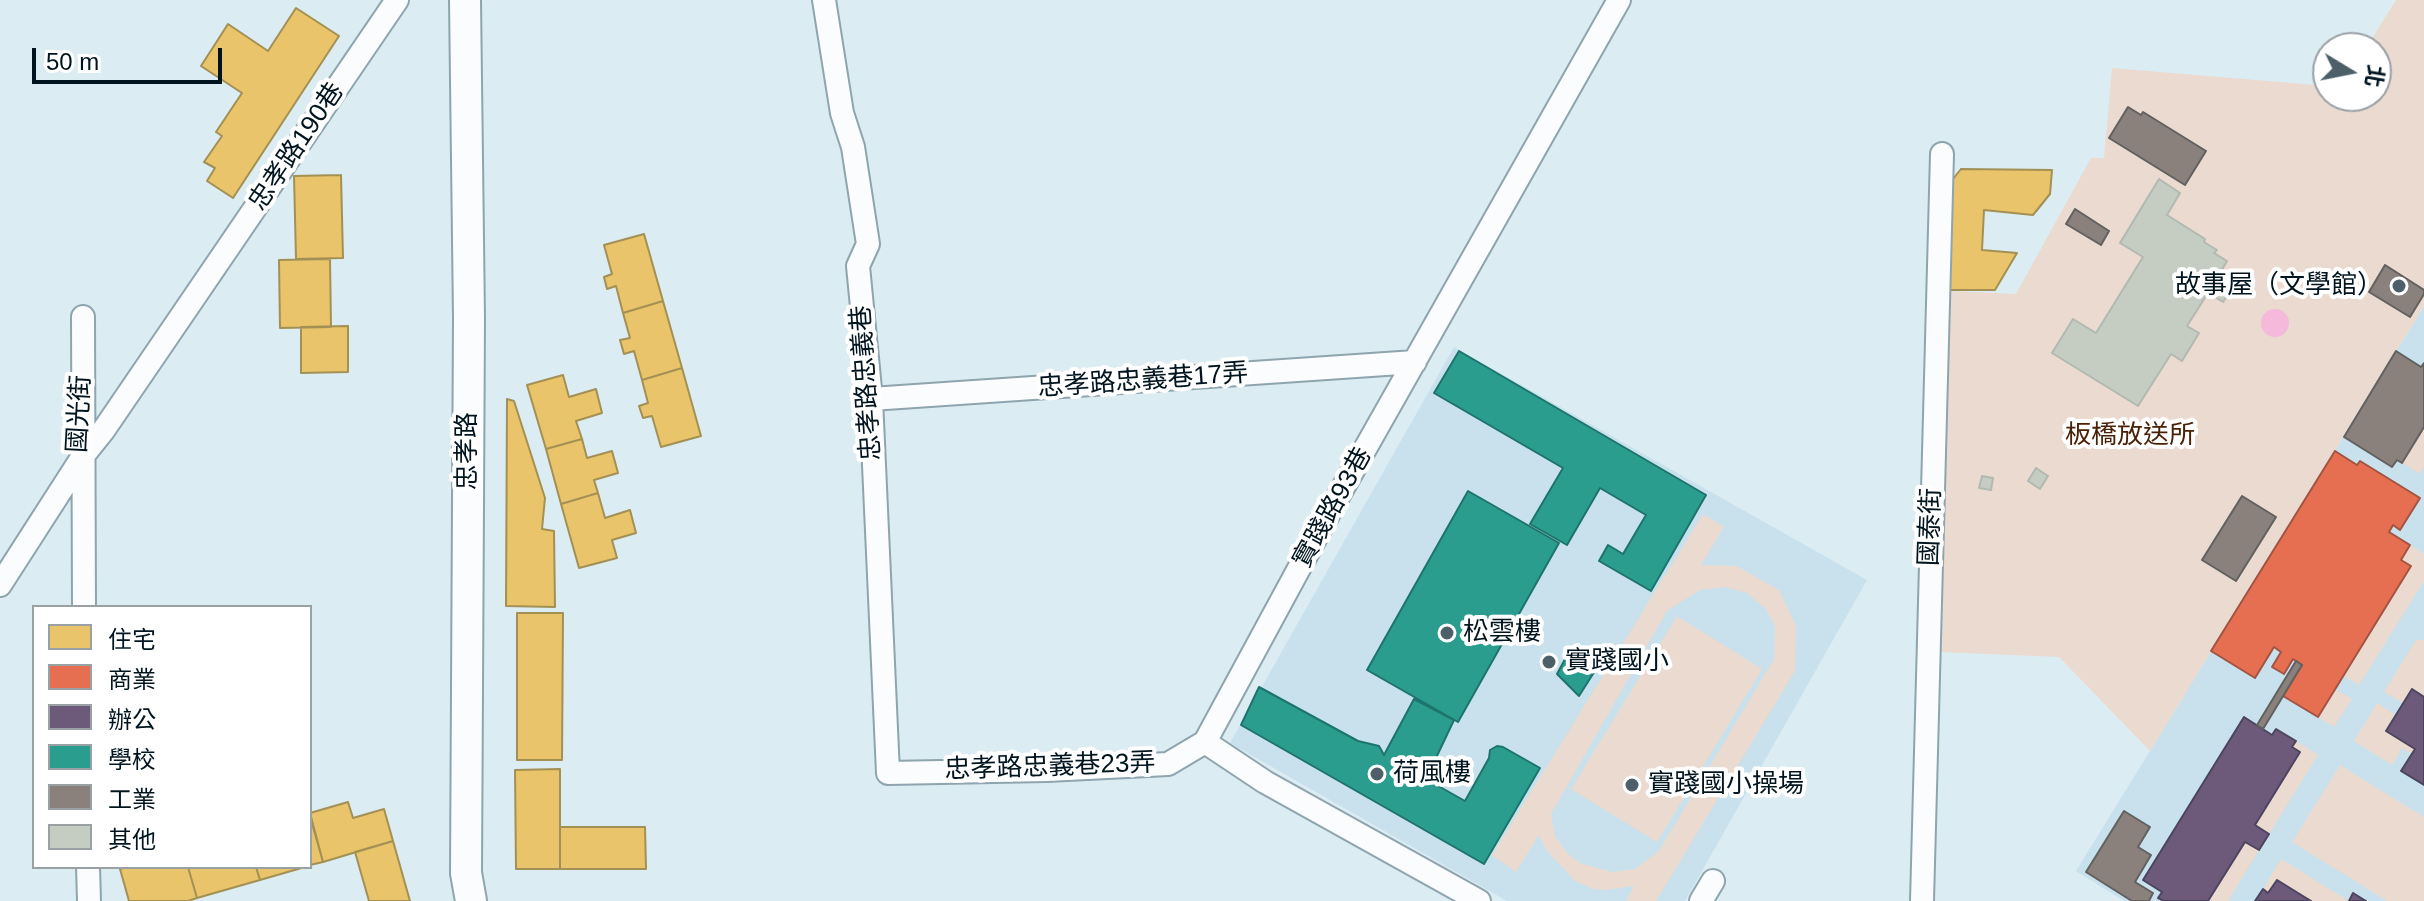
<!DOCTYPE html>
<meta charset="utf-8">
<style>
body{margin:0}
#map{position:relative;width:2424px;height:901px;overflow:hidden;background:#dcecf3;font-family:Arial,"Noto Sans TC",sans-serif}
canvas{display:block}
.legend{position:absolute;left:32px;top:605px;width:280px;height:264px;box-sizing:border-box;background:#fff;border:2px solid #99a1a5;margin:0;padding:10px 14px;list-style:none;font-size:24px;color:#00151f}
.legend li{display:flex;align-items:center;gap:16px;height:40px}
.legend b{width:40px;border:2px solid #99a1a5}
.north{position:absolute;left:2312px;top:32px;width:80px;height:80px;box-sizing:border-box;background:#fff;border:2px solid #99a1a5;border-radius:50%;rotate:100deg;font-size:22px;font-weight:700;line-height:32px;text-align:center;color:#00151f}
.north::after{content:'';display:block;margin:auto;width:28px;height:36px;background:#4d6069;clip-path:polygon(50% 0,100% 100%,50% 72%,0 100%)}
.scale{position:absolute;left:32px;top:48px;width:190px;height:36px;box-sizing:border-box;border:4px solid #00151f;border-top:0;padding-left:10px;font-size:24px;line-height:28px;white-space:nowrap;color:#00151f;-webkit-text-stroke:6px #fff;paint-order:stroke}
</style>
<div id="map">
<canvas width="2424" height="901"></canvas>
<ul class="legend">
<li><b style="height:22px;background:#e9c46a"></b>住宅</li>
<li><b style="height:22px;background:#e76f51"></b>商業</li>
<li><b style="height:22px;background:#6d597a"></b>辦公</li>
<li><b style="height:22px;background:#2a9d8f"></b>學校</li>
<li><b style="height:22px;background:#8a817c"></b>工業</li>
<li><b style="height:22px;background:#c5cdc2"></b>其他</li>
</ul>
<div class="north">北</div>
<div class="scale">50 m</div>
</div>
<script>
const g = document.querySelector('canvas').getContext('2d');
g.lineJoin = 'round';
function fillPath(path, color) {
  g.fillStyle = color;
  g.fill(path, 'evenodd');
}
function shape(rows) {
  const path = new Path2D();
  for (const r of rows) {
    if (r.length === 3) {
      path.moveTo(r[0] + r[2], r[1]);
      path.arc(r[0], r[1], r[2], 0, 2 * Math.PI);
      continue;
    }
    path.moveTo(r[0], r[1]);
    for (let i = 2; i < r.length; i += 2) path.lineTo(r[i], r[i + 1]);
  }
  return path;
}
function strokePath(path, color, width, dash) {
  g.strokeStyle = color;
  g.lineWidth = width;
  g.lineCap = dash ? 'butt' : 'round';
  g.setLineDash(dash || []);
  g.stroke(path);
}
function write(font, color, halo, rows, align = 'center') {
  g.font = font + ' Arial,"Noto Sans TC",sans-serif';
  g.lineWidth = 8;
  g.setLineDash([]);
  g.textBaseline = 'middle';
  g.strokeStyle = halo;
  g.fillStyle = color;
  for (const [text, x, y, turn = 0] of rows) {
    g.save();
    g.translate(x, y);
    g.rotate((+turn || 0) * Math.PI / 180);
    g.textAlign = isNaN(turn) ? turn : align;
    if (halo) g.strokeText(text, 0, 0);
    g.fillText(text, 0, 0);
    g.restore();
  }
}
const built = shape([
 [2424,306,2424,901,2124,901,2076,871],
 [1454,347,1867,580,1685,901,1507,901,1230,743]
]);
const green = shape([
 [2396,0,2424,0,2424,306,2150,751,2059,657,1940,652,1951,291,2016,294,2091,158,2104,158,2112,68,2328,86,2328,96,2376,96,2376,48,2366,48],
 [2424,427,2424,467,2420,474,2402,463],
 [1703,514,1724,527,1701,565,1737,566,1779,590,1796,626,1795,671,1656,901,1626,901,1634,886,1607,890,1594,889,1575,881,1547,851,1539,835,1516,872,1492,855],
 [1725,587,1747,593,1766,609,1775,627,1774,659,1659,851,1635,869,1612,872,1580,863,1568,854,1555,836,1551,814,1667,611,1700,590],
 [2410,545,2424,554,2424,581,2359,685,2344,676,2411,567,2401,560],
 [1677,616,1762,669,1657,842,1571,789],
 [2416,640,2424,640,2424,697,2412,689,2403,703,2384,692],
 [2335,689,2352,699,2334,727,2318,717],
 [2377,703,2396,715,2386,731,2415,749,2412,754,2402,748,2392,765,2354,741],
 [2296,741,2318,755,2269,834,2255,825,2300,752,2292,747],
 [2340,765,2424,817,2424,901,2387,901,2292,842],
 [2245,842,2259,850,2228,901,2208,901],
 [2281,859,2349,901,2311,901,2277,880,2268,893,2263,889]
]);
const water = shape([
 [2275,323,14]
]);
const homes = shape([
 [296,8,339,36,233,198,207,181,215,168,204,162,222,136,216,132,242,93,201,66,228,24,268,51,296,8],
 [1961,169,2052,170,2050,194,2033,215,1984,210,1982,250,2017,253,1995,290,1941,290,1945,189,1961,169],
 [341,175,343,258,296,259,294,176,341,175],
 [644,234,663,301,623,313,616,286,607,289,604,277,612,274,604,245,644,234],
 [330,259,331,327,280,328,279,260,330,259],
 [663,301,682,368,642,380,634,351,624,354,620,340,630,338,623,313,663,301],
 [348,326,348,372,301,373,301,327,348,326],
 [682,368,701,436,661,447,652,416,643,418,639,406,648,403,642,380,682,368],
 [563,375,569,397,596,389,602,413,576,421,582,439,546,449,527,385,563,375],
 [507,399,514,401,545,498,542,529,554,531,555,607,506,606,507,399],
 [582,439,587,458,612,451,618,473,594,480,598,493,561,504,546,449,582,439],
 [598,493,605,518,630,510,636,533,612,540,617,558,579,568,561,504,598,493],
 [517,613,563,613,562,760,517,760,517,613],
 [560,769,560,869,516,869,515,770,560,769],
 [348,802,353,818,384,809,393,841,323,862,310,813,348,802],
 [310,816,323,862,310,865,310,816],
 [560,827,645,827,646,869,560,869,560,827],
 [393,841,410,901,369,901,355,852,393,841],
 [127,867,188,867,197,898,188,901,129,901,120,869,127,867],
 [188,867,256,867,260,880,197,898,188,867],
 [256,867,305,867,260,880,256,867]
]);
const shops = shape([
 [2335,451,2357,465,2360,461,2420,498,2400,530,2393,525,2389,532,2410,545,2401,560,2411,566,2318,717,2283,696,2302,665,2293,659,2284,674,2272,667,2281,652,2274,647,2255,678,2211,651,2335,451]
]);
const offices = shape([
 [2412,689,2424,697,2424,785,2401,771,2415,749,2386,731,2412,689],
 [2244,717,2272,735,2276,729,2296,741,2292,747,2300,752,2255,825,2269,834,2259,850,2245,842,2208,901,2164,901,2158,898,2162,892,2143,880,2244,717],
 [2277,880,2311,901,2255,901,2263,889,2268,893,2277,880],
 [2353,893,2366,901,2349,901,2353,893]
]);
const schools = shape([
 [1459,351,1706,495,1651,591,1599,561,1608,545,1623,554,1646,515,1600,488,1567,545,1530,524,1563,468,1434,393,1459,351],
 [1468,491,1559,543,1458,722,1367,670,1468,491],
 [1571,648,1605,655,1579,696,1557,674,1571,648],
 [1259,687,1358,741,1379,746,1384,755,1414,699,1454,720,1426,779,1465,801,1489,758,1490,750,1497,746,1503,747,1540,768,1484,864,1241,725,1259,687]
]);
const industry = shape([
 [2128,107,2141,115,2143,112,2206,151,2185,185,2109,138,2128,107],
 [2075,209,2109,231,2101,245,2066,224,2075,209],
 [2385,265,2424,290,2424,294,2410,317,2369,292,2385,265],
 [2396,351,2421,367,2424,363,2424,427,2402,463,2397,460,2392,467,2344,437,2396,351],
 [2242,496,2276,517,2236,581,2202,560,2242,496],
 [2296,661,2302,665,2263,729,2257,725,2296,661],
 [2124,811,2150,827,2138,847,2151,855,2135,882,2153,893,2149,901,2132,901,2086,872,2124,811]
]);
const building = shape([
 [2159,179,2180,193,2167,215,2205,239,2204,242,2217,250,2214,253,2227,261,2219,275,2234,284,2223,302,2208,293,2187,326,2199,333,2182,361,2171,354,2138,406,2052,353,2073,319,2096,333,2143,257,2120,243,2159,179],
 [2036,468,2048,476,2040,489,2028,481,2036,468],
 [1982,476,1993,478,1991,490,1979,488,1982,476]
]);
const street = shape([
 [824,0,842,113,853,147,868,244,858,266,871,399,888,773,1047,770,1168,764,1205,742],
 [83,317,84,607],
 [871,399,1415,362],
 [0,585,83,456,103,431,397,0],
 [88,867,89,901],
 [1479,901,1265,782,1205,742,1335,502,1619,0],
 [1701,901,1713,881],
 [1922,901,1942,154]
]);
const secondary = shape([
 [465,0,469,318,466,873,471,901]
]);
const markers = [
 [2399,286,8,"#4d6069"],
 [1447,633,8,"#4d6069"],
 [1549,662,8,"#4d6069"],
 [1377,774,8,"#4d6069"],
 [1632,785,8,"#4d6069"]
];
const streetNames = [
 ["忠孝路190巷",297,147,-56],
 ["忠孝路忠義巷17弄",1143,381,-4],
 ["忠孝路忠義巷",867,383,-94],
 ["國光街",80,414,-87],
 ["忠孝路",468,451,-90],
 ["實踐路93巷",1333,508,-61],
 ["國泰街",1931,527,-88],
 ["忠孝路忠義巷23弄",1050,767,-2]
];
const poiNames = [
 ["故事屋（文學館）",2383,286,"right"],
 ["松雲樓",1463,633],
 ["實踐國小",1565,662],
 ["荷風樓",1393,774],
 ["實踐國小操場",1648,785]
];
const parkNames = [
 ["板橋放送所",2130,436]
];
fillPath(built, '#c8e1ec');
fillPath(green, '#ebdad0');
fillPath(water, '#f4b9db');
fillPath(homes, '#e9c46a');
strokePath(homes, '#a39054', 2);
fillPath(shops, '#e76f51');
strokePath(shops, '#a25442', 2);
fillPath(offices, '#6d597a');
strokePath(offices, '#4c455f', 2);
fillPath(schools, '#2a9d8f');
strokePath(schools, '#1d746d', 2);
fillPath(industry, '#8a817c');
strokePath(industry, '#616160', 2);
fillPath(building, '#c5cdc2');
strokePath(building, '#b2b9b0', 2);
strokePath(street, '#8ea4ae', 26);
strokePath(secondary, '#8ea4ae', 34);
strokePath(street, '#fafcfd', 22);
strokePath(secondary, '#fafcfd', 30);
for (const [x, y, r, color] of markers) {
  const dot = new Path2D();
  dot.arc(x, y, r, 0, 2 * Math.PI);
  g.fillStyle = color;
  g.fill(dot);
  strokePath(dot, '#fff', 3);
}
write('26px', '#00151f', '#fff', streetNames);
write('26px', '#00151f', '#fff', poiNames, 'left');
write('26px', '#4a2107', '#fff', parkNames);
</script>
